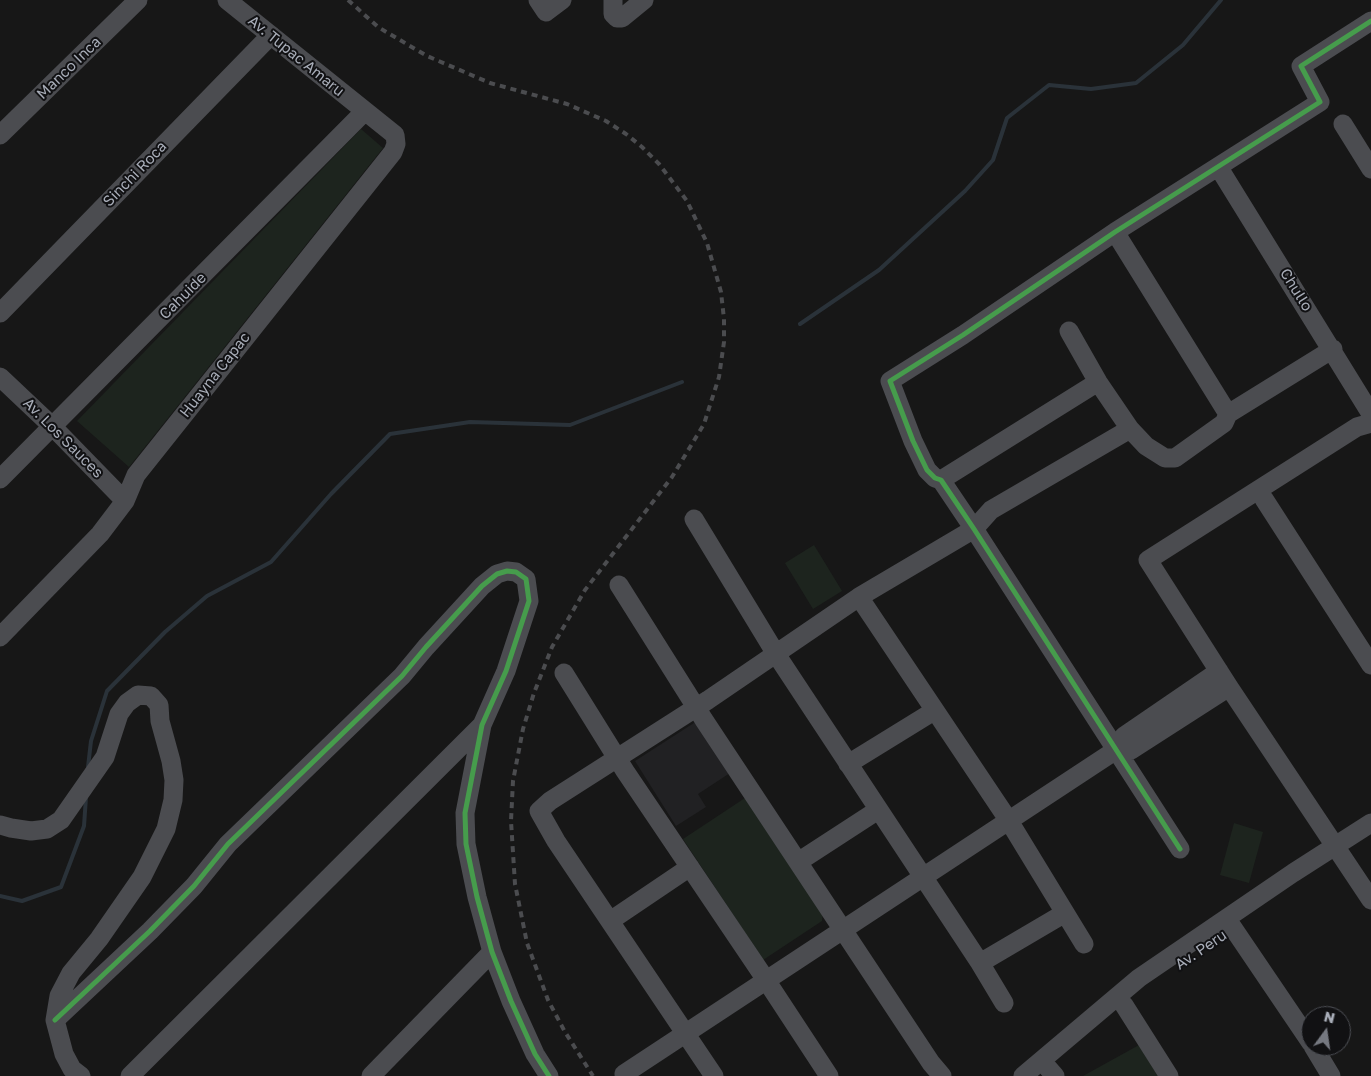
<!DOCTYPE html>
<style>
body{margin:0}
#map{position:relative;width:1371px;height:1076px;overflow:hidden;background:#171717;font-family:"Golos Text",sans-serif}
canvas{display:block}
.north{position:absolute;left:1301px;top:1006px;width:50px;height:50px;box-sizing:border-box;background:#111113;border:1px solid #4d4f55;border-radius:50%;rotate:14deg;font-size:14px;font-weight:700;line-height:20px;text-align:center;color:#a8adb8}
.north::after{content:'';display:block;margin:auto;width:18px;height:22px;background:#757880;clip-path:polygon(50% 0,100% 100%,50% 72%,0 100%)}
</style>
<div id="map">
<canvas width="1371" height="1076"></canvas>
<div class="north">N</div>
</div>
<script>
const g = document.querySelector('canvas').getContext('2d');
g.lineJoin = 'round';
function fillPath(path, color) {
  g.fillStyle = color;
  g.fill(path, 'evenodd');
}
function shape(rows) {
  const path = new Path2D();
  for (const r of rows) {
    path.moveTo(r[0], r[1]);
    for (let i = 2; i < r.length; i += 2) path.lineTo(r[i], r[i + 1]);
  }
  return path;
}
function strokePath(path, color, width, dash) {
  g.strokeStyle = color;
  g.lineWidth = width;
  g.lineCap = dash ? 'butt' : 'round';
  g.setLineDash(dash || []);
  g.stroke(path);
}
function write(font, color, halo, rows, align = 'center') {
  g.font = font + ' "Golos Text",sans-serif';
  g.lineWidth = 4;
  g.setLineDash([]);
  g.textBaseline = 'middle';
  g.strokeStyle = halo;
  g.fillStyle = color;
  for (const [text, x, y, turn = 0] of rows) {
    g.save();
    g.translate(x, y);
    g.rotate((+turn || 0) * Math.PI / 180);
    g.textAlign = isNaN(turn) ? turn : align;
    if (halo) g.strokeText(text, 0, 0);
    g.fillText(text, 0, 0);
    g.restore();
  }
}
const built = shape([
 [697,721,730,773,698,794,706,807,676,826,635,761]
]);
const green = shape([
 [361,129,383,148,129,467,77,421],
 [814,545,842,591,813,609,785,563],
 [745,798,823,913,822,921,763,960,683,839],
 [1234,823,1263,832,1249,883,1220,875],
 [1139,1045,1158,1076,1083,1076]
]);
const stream = shape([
 [800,324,879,270,965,191,993,160,1007,118,1049,85,1091,89,1136,83,1183,45,1221,0],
 [88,767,91,741,107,691,165,632,207,596,271,562,331,494,390,434,470,422,570,425,682,382],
 [0,896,22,901,61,887,84,826,86,797]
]);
const minor = shape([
 [538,0,546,12,562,0],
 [613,0,613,14,617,18,622,18,644,0],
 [1343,124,1371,169],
 [0,135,138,0],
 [1219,168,1371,414],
 [1115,232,1228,414],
 [0,313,271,35],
 [1069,331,1098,382,1130,429,1146,446,1165,458,1175,458,1224,423,1228,414,1333,349],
 [0,377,53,427,125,501],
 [1371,423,1357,427,1148,560,1229,687,1371,900],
 [0,479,365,111],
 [941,480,1098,382],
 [1264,499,1371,665],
 [694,519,776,654,980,963,1004,1003],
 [619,585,704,720,931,1063,942,1076],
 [859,597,1009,821,1084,944],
 [0,637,100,534,125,501,136,475,393,152,396,144,395,135,227,0],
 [564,673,625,771,766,980,829,1076],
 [1116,750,1131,750,1229,687],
 [848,764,934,711],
 [0,825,11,828,31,831,47,829,61,820,105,757,119,714,127,703,138,695,151,696,159,705,160,721,171,761,174,780,173,800,166,829,142,877,99,939,71,973,59,996,55,1020,64,1054,72,1069,81,1076],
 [1180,849,974,529,941,480,935,478,927,470,913,441,890,381,963,335,1115,232,1320,102,1301,66,1371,21],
 [798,862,878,810],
 [1227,919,1311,1043],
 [610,921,690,867],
 [980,963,1065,913],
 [1124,1005,1169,1076],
 [55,1020,150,931,194,886,228,844,402,676,426,647,482,586,497,574,507,571,516,572,526,579,529,601,506,671,482,725,465,813,466,844,477,897,492,952,511,1001,535,1054,549,1076],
 [1313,1046,1331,1076],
 [1048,1068,1055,1076],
 [624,1074,1116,750,1124,736,1219,671],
 [130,1076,482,725],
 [371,1076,492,952],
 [714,1076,556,841,539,811,550,801,708,700,859,597,974,529,991,510,1130,429],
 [1023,1076,1139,978,1293,873,1371,823]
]);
const rail = shape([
 [348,0,378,27,427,56,490,83,567,104,606,121,626,134,642,147,659,164,687,201,707,243,721,292,724,319,724,342,719,377,704,424,672,477,585,590,552,647,534,693,523,729,513,781,511,821,515,884,527,943,548,1000,565,1032,593,1076]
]);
const cycleway = shape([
 [1180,849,974,529,941,480,935,478,927,470,913,441,890,381,963,335,1115,232,1320,102,1301,66,1371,21],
 [55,1020,150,931,194,886,228,844,402,676,426,647,482,586,497,574,507,571,516,572,526,579,529,601,506,671,482,725,465,813,466,844,477,897,492,952,511,1001,535,1054,549,1076]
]);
const streetNames = [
 ["Av. Tupac Amaru",296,56,39],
 ["Manco Inca",69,68,-44],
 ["Sinchi Roca",135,174,-46],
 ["Chullo",1296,290,58],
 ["Cahuide",183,296,-45],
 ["Huayna Capac",215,375,-52],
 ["Av. Los Sauces",63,438,45],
 ["Av. Peru",1201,950,-34]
];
fillPath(built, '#212123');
fillPath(green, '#1d241e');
strokePath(stream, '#2a3239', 4);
strokePath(minor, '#4b4c50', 19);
strokePath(rail, '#4b4c4f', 4, [6, 5]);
strokePath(cycleway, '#469c4c', 5);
write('15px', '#a8adb8', '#111113', streetNames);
</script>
